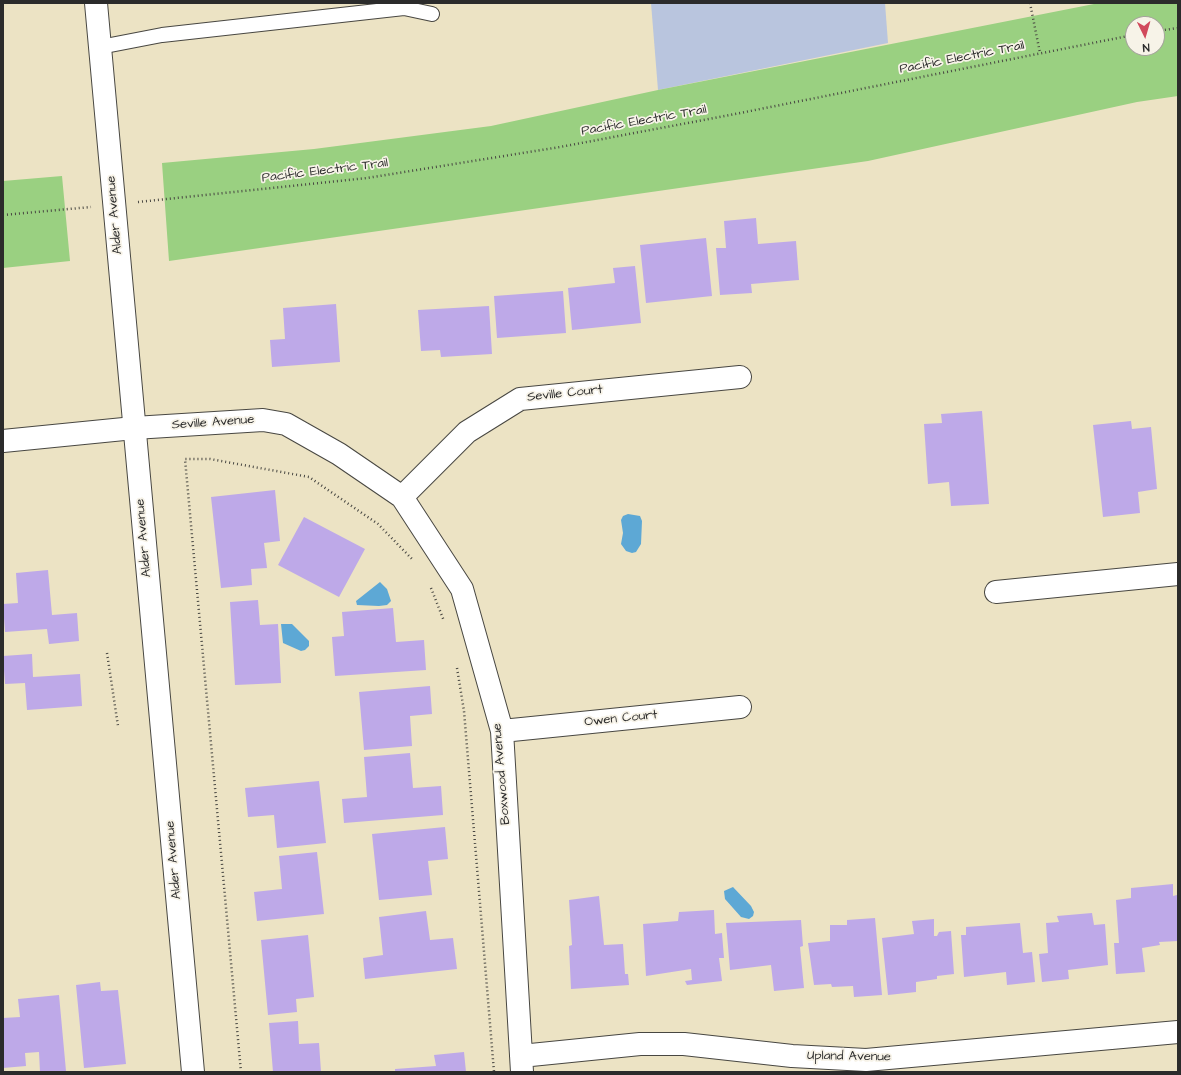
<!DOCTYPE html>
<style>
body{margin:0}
#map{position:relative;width:1181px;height:1075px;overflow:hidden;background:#ece3c4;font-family:"Architects Daughter",sans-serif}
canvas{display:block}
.frame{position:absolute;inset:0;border:4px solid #2b2b2b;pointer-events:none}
.north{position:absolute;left:1125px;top:16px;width:40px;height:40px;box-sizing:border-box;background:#f7f3e8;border:1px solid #a5a39c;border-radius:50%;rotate:175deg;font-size:11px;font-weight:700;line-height:16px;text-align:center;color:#2b2b2b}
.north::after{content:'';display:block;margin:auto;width:14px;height:18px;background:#d1495b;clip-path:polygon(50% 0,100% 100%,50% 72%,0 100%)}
</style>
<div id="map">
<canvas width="1181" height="1075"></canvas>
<div class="frame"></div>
<div class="north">N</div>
</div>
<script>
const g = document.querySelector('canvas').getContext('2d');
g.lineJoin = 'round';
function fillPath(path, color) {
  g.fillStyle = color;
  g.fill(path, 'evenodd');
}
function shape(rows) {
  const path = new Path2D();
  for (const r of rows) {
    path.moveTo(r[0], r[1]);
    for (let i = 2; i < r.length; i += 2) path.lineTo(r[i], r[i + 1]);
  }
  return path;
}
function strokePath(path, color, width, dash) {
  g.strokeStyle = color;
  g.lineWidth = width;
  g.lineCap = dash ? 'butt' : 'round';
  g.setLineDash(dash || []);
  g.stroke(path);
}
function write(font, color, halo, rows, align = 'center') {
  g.font = font + ' "Architects Daughter",sans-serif';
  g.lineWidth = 3.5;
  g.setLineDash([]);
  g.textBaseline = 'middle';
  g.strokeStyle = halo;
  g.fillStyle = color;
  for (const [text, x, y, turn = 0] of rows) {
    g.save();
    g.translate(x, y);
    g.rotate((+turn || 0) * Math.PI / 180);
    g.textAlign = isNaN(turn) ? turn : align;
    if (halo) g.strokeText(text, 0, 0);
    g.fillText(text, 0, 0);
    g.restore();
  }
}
const industrial = shape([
 [651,3,885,3,888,43,658,90]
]);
const green = shape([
 [1099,3,1178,3,1178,96,1137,102,868,161,169,261,162,163,314,149,491,126,658,90],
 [1133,24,1157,24,1157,48,1133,48],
 [62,176,70,261,3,268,3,181]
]);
const water = shape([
 [628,514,640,516,642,521,641,544,636,552,632,553,626,551,621,544,623,533,621,520,623,516],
 [380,582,387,589,391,601,387,605,379,606,357,605,356,601],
 [281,624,292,624,309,641,309,646,305,650,301,651,283,643],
 [733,887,751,906,754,912,753,916,749,919,741,917,725,899,724,891]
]);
const building = shape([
 [756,218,758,244,796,241,799,280,751,284,752,293,720,295,716,248,726,248,724,221],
 [706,238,712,296,646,303,640,245],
 [635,266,641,323,572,330,568,288,615,283,613,268],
 [563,291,566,333,497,338,494,296],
 [336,304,340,362,272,367,270,340,285,339,283,308],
 [489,306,492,354,441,357,440,350,421,351,418,310],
 [982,411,989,504,951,506,949,482,928,484,924,424,942,423,941,414],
 [1131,421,1132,429,1151,427,1157,489,1138,492,1140,513,1103,517,1093,425],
 [275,490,280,541,264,543,267,568,251,569,252,585,221,588,211,497],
 [304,517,365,549,339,597,278,565],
 [48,570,52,615,77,613,79,641,49,644,47,629,5,632,3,604,18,603,16,573],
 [258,600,260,625,278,624,281,683,235,685,230,602],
 [393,608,396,642,424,640,426,670,335,676,332,637,344,636,342,612],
 [32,654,33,677,80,674,82,706,27,710,25,683,5,684,3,656],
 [430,686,432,714,410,716,412,746,364,750,359,692],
 [410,753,413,788,441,786,443,815,344,823,342,799,367,797,364,757],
 [319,781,326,843,277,848,274,815,248,817,245,788],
 [445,827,448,859,428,861,432,895,379,900,372,834],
 [317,852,324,914,257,921,254,892,282,889,279,856],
 [1173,884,1173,896,1177,895,1178,941,1159,942,1160,945,1142,948,1145,972,1116,974,1114,943,1119,943,1116,900,1131,898,1131,888],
 [599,896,604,945,623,944,625,974,628,974,629,985,571,989,569,946,572,945,569,900],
 [714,910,715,934,722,933,724,958,719,958,722,981,687,985,685,981,692,980,691,969,646,976,643,924,678,921,679,912],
 [426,911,430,940,453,938,457,969,365,979,363,958,383,955,379,917],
 [1092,913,1094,925,1105,924,1108,965,1068,970,1069,979,1042,982,1039,954,1048,953,1046,923,1059,922,1057,916],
 [875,918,882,995,854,997,853,986,832,987,831,984,814,985,808,943,830,941,830,925,847,925,847,920],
 [934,919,934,936,937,936,939,932,951,931,954,974,937,976,937,979,916,982,916,992,888,995,882,938,914,934,912,921],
 [801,920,803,946,800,947,804,988,774,991,771,965,730,970,726,923],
 [1020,923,1023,953,1032,952,1035,982,1007,985,1006,972,964,977,961,935,966,935,966,927],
 [308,935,314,997,296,999,297,1012,268,1015,261,940],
 [100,982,101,991,118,990,126,1064,84,1068,76,985],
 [59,995,66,1071,40,1072,39,1052,25,1053,26,1066,3,1068,3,1018,20,1017,18,999],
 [298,1021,299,1044,319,1043,321,1072,273,1072,269,1023],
 [464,1052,466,1072,395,1072,395,1069,436,1066,434,1055]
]);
const path = shape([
 [1030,3,1040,53],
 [1157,31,1178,28],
 [138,202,367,178,560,147,730,115,1133,35],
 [3,215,91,207],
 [431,588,444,621],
 [107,653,118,726],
 [457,668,464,711,494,1072],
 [241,1072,185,459,210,459,309,477,378,524,412,559]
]);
const lane = shape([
 [100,47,162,35,404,8,432,14]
]);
const street = shape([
 [3,441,134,428,263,420,286,424,339,454,402,497,462,589,502,731,522,1072],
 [402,497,467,432,520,399,740,377],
 [996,592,1178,574],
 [502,731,740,707],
 [521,1056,640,1044,684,1044,792,1056,866,1060,1178,1032]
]);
const secondary = shape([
 [96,3,193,1072]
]);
const streetNames = [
 ["Pacific Electric Trail",962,58,-11],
 ["Pacific Electric Trail",644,121,-10],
 ["Pacific Electric Trail",325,171,-7],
 ["Alder Avenue",115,215,-95],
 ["Seville Court",565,394,-6],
 ["Seville Avenue",213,423,-4],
 ["Alder Avenue",144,538,-95],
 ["Owen Court",621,719,-6],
 ["Boxwood Avenue",502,774,-95],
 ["Alder Avenue",174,860,-95],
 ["Upland Avenue",849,1057,1]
];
fillPath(industrial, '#b9c5de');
fillPath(green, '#9ad081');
fillPath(water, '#5da8d5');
fillPath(building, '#bea9e8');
strokePath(lane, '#484742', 16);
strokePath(street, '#484742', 24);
strokePath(secondary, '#484742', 24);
strokePath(path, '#484742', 2.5, [1, 3]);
strokePath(lane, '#fff', 14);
strokePath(street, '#fff', 22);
strokePath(secondary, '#fff', 22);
write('13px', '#2b2b2b', '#f7f3e8', streetNames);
</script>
